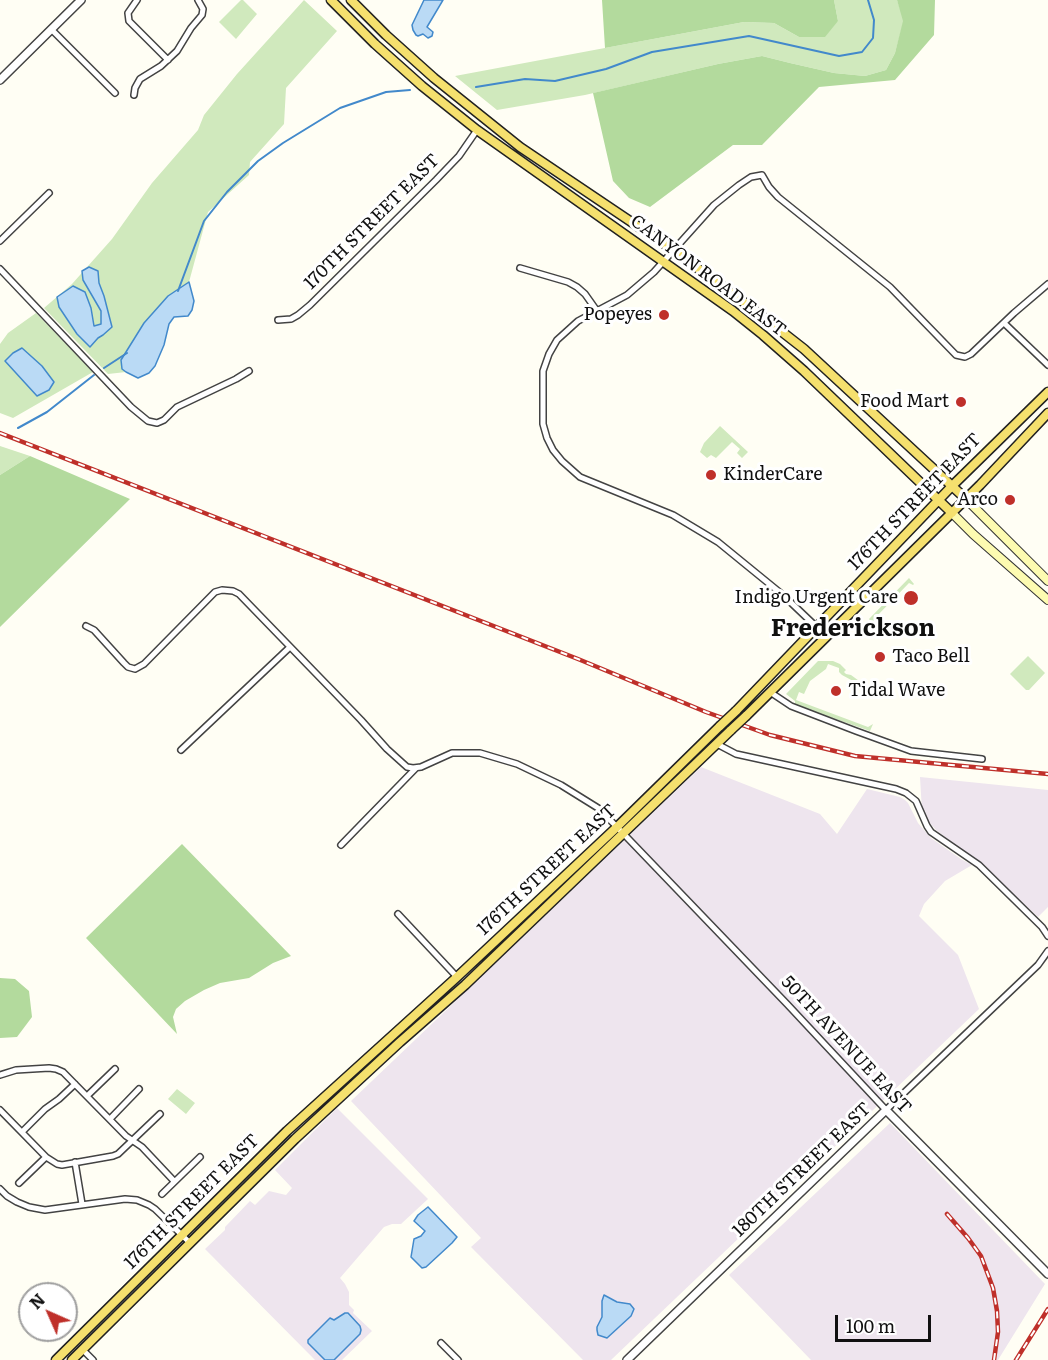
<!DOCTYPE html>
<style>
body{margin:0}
#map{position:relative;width:1048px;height:1360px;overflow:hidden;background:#fffef4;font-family:Literata,serif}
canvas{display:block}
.north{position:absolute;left:18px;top:1282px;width:60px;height:60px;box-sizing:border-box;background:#fff;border:2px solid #9f9f9f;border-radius:50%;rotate:315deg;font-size:16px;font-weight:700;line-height:24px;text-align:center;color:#101010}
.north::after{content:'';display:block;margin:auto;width:21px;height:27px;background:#bf302a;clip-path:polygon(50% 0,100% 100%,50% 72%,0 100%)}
.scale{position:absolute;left:835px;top:1315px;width:96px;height:27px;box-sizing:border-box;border:3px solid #101010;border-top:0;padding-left:8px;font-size:18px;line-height:21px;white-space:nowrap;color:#101010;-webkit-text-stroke:4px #fff;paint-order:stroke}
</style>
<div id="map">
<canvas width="1048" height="1360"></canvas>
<div class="north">N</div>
<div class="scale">100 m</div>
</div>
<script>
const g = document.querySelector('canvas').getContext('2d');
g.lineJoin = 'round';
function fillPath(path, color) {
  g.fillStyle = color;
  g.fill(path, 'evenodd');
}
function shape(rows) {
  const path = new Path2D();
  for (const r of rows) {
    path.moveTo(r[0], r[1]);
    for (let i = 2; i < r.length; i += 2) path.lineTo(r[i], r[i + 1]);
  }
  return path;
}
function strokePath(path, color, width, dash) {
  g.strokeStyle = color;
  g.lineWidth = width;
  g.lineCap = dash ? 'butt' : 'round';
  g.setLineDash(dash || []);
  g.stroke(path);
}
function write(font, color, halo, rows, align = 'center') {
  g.font = font + ' Literata,serif';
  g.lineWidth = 6;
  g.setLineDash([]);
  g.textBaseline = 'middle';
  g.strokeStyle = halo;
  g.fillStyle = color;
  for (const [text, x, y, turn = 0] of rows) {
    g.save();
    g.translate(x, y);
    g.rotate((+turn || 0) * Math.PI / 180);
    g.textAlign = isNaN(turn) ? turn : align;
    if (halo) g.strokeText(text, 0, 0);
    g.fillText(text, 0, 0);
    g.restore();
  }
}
const industrial = shape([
 [701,767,820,814,837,834,867,789,900,797,905,800,908,803,918,823,931,838,961,859,972,865,945,881,924,904,919,916,958,955,979,1009,611,1360,583,1360,471,1247,481,1238,351,1101],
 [920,777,1048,790,1048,907,1038,917,981,864,936,830,927,820,922,811],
 [337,1108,428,1199,401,1224,392,1224,384,1227,340,1278,345,1284,349,1292,349,1305,354,1310,353,1313,372,1331,342,1360,315,1360,205,1249,225,1230,225,1227,250,1201,255,1205,269,1191,286,1195,292,1188,275,1170],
 [890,1123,1045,1284,998,1360,811,1360,729,1275]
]);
const green = shape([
 [241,0,243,0,257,14,236,39,219,22],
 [304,0,337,31,286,88,284,124,250,162,249,175,208,212,189,282,194,301,192,310,188,316,174,317,169,324,164,345,155,366,149,373,138,378,126,372,108,374,44,308,72,284,112,239,152,183,198,130,204,115,237,74],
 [834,0,897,0,904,20,895,53,886,70,865,76,834,73,790,63,762,56,718,64,585,95,497,110,455,76,744,22,774,23,799,37,838,21],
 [36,313,93,372,13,418,0,413,0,344,8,333],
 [720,426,748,452,742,458,737,453,740,449,732,442,716,458,711,455,707,458,700,452,704,443],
 [0,446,30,456,0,475],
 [909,578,914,584,913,585,909,583,876,617,877,618,872,623,869,619],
 [1028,656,1045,673,1029,690,1026,690,1010,674],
 [818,661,833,661,840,664,846,670,844,672,846,674,851,675,866,686,864,687,842,675,839,672,839,668,828,664,826,669,810,681,804,694,799,692,796,700,868,727,873,724,870,731,795,705,795,701,786,694],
 [177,1089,195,1103,186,1114,168,1099]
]);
const forest = shape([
 [602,0,834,0,838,21,825,37,799,37,774,23,744,22,605,48],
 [897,0,935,0,934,35,895,80,819,87,762,145,733,145,650,207,629,198,613,181,593,93,718,64,762,56,790,63,834,73,865,76,886,70,895,53,903,21],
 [30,456,130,499,0,627,0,475],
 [182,844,291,956,273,963,249,978,220,983,204,990,185,1001,176,1009,173,1017,177,1034,86,938],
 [0,978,15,979,29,991,32,1017,17,1037,0,1038]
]);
const water = shape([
 [424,0,443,0,427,27,433,32,432,36,428,38,423,34,418,36,416,35,413,30,412,25,424,0],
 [89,267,98,271,99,283,104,296,112,327,103,335,98,338,90,347,77,334,59,307,57,297,73,286,85,292,91,308,94,326,101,324,101,311,83,280,82,271,89,267],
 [189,282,194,301,192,310,188,316,174,317,169,324,164,345,155,366,149,373,138,378,126,372,122,369,121,360,144,323,168,296,189,282],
 [22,348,42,366,54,382,49,390,37,396,5,361,13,353,22,348],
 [428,1207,457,1237,452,1243,426,1267,422,1268,411,1257,414,1239,421,1236,425,1231,414,1221,418,1215,428,1207],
 [604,1295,617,1302,630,1304,634,1309,631,1316,607,1338,598,1335,597,1330,597,1327,602,1317,602,1301,604,1295],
 [345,1313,348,1313,360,1326,361,1330,360,1334,334,1360,325,1360,308,1343,308,1340,330,1318,334,1320,345,1313]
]);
const stream = shape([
 [476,87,525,79,555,81,606,69,652,52,749,36,839,56,862,52,873,38,874,20,868,0],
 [178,291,204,221,227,192,258,161,283,143,340,108,386,92,410,90],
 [104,368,127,353],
 [18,428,47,412,94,375]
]);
const minor = shape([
 [137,0,128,13,129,21,168,60],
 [51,29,115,93],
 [134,95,135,88,140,79,161,66,177,51,191,28,202,15,203,9,198,0],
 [0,241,49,193],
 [520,268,568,282,577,287,585,294,597,311],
 [0,269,131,407,148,421,157,423,164,420,177,407,236,379,249,371],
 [278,320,291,319,298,315,310,305,436,180,459,156,477,130],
 [1004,323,1048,365],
 [86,626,94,630,124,663,128,667,135,669,144,664,215,592,222,590,233,591,239,594,361,720,387,749,407,767,413,768,421,767,452,753,480,753,517,764,561,785,598,808,617,827,787,1004,886,1110,1038,965,1048,951],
 [826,636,783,595,718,542,673,515,580,477,562,461,553,450,547,438,543,424,543,371,549,354,557,340,578,321,627,295,654,272,714,205,739,185,751,177,762,175,769,187,778,197,890,287,956,355,965,357,971,354,1014,313,1048,284],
 [770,692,791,706,856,731,911,751,982,759],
 [717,744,736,754,896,789,906,793,916,801,927,826,931,832,979,865,1042,927,1048,936],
 [181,750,290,647],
 [341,845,416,768],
 [398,914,457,977],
 [0,1075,16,1070,49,1068,56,1069,63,1072,126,1136,142,1147,174,1181],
 [87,1096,115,1069],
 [0,1110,46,1157,57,1164,62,1165,113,1156,118,1154,160,1114],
 [110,1119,139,1089],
 [22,1132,45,1109,59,1099,75,1084],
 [75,1162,82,1204],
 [19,1183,46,1157],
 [0,1189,7,1196,17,1202,29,1207,45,1210,125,1199,137,1200,149,1205,155,1209,190,1243],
 [162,1194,200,1157],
 [441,1343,458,1360],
 [82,1349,93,1360]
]);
const tertiary = shape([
 [0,80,81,0],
 [627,1360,886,1110,1048,1274]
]);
const secondary = shape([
 [966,499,1048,581],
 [952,513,973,534,1048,600]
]);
const primary = shape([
 [331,0,375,44,422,86,477,130,733,311,763,335,804,371,952,513],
 [351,0,386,35,434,78,520,147,673,250,749,306,804,349,966,499],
 [736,711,952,486,1048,392],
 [746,716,980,485,1048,413],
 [56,1360,287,1131,457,977,617,827,720,726],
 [72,1360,295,1139,400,1042,465,985,731,730]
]);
const rail = shape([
 [0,433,578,659,706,712,770,735,855,756,1048,774],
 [947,1214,968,1238,981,1256,993,1288,997,1311,998,1332,994,1360],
 [1016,1360,1048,1309]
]);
const primaryBridge = shape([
 [720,726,736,711],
 [731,730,746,716]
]);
const markers = [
 [664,315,6,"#bf302a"],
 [961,402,6,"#bf302a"],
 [711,475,6,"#bf302a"],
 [1010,500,6,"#bf302a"],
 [911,598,8,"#bf302a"],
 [880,657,6,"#bf302a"],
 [836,691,6,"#bf302a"]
];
const streetNames = [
 ["170TH STREET EAST",372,222,-45],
 ["CANYON ROAD EAST",708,276,37],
 ["176TH STREET EAST",915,502,-46],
 ["176TH STREET EAST",547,870,-43],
 ["50TH AVENUE EAST",846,1045,47],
 ["180TH STREET EAST",802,1170,-44],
 ["176TH STREET EAST",192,1202,-45]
];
const poiNames = [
 ["Popeyes",652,315],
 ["Food Mart",949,402],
 ["KinderCare",723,475,"left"],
 ["Arco",998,500],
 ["Indigo Urgent Care",898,598],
 ["Taco Bell",892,657,"left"],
 ["Tidal Wave",848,691,"left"]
];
const districtNames = [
 ["Frederickson",853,629]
];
fillPath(industrial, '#eee5ee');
fillPath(green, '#d0e9bd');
fillPath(forest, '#b3da9d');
fillPath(water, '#badaf5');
strokePath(water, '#4289cb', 1.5);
strokePath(stream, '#4289cb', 2);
strokePath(minor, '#434343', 8);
strokePath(tertiary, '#434343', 10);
strokePath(secondary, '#323232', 10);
strokePath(primary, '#212121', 11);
strokePath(minor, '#fff', 5);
strokePath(tertiary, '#fff', 7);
strokePath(secondary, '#fdfbb1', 8);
strokePath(primary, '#f5e06e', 8);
strokePath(rail, '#bf302a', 4.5);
strokePath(rail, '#fff', 2, [7]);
strokePath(primaryBridge, '#212121', 11, []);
strokePath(primaryBridge, '#f5e06e', 8);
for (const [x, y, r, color] of markers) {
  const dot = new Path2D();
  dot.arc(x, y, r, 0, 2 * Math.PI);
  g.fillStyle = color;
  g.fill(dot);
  strokePath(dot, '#fff', 2);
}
write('18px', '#101010', '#fff', streetNames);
write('18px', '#101010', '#fff', poiNames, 'right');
write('bold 24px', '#101010', '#fff', districtNames);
</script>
